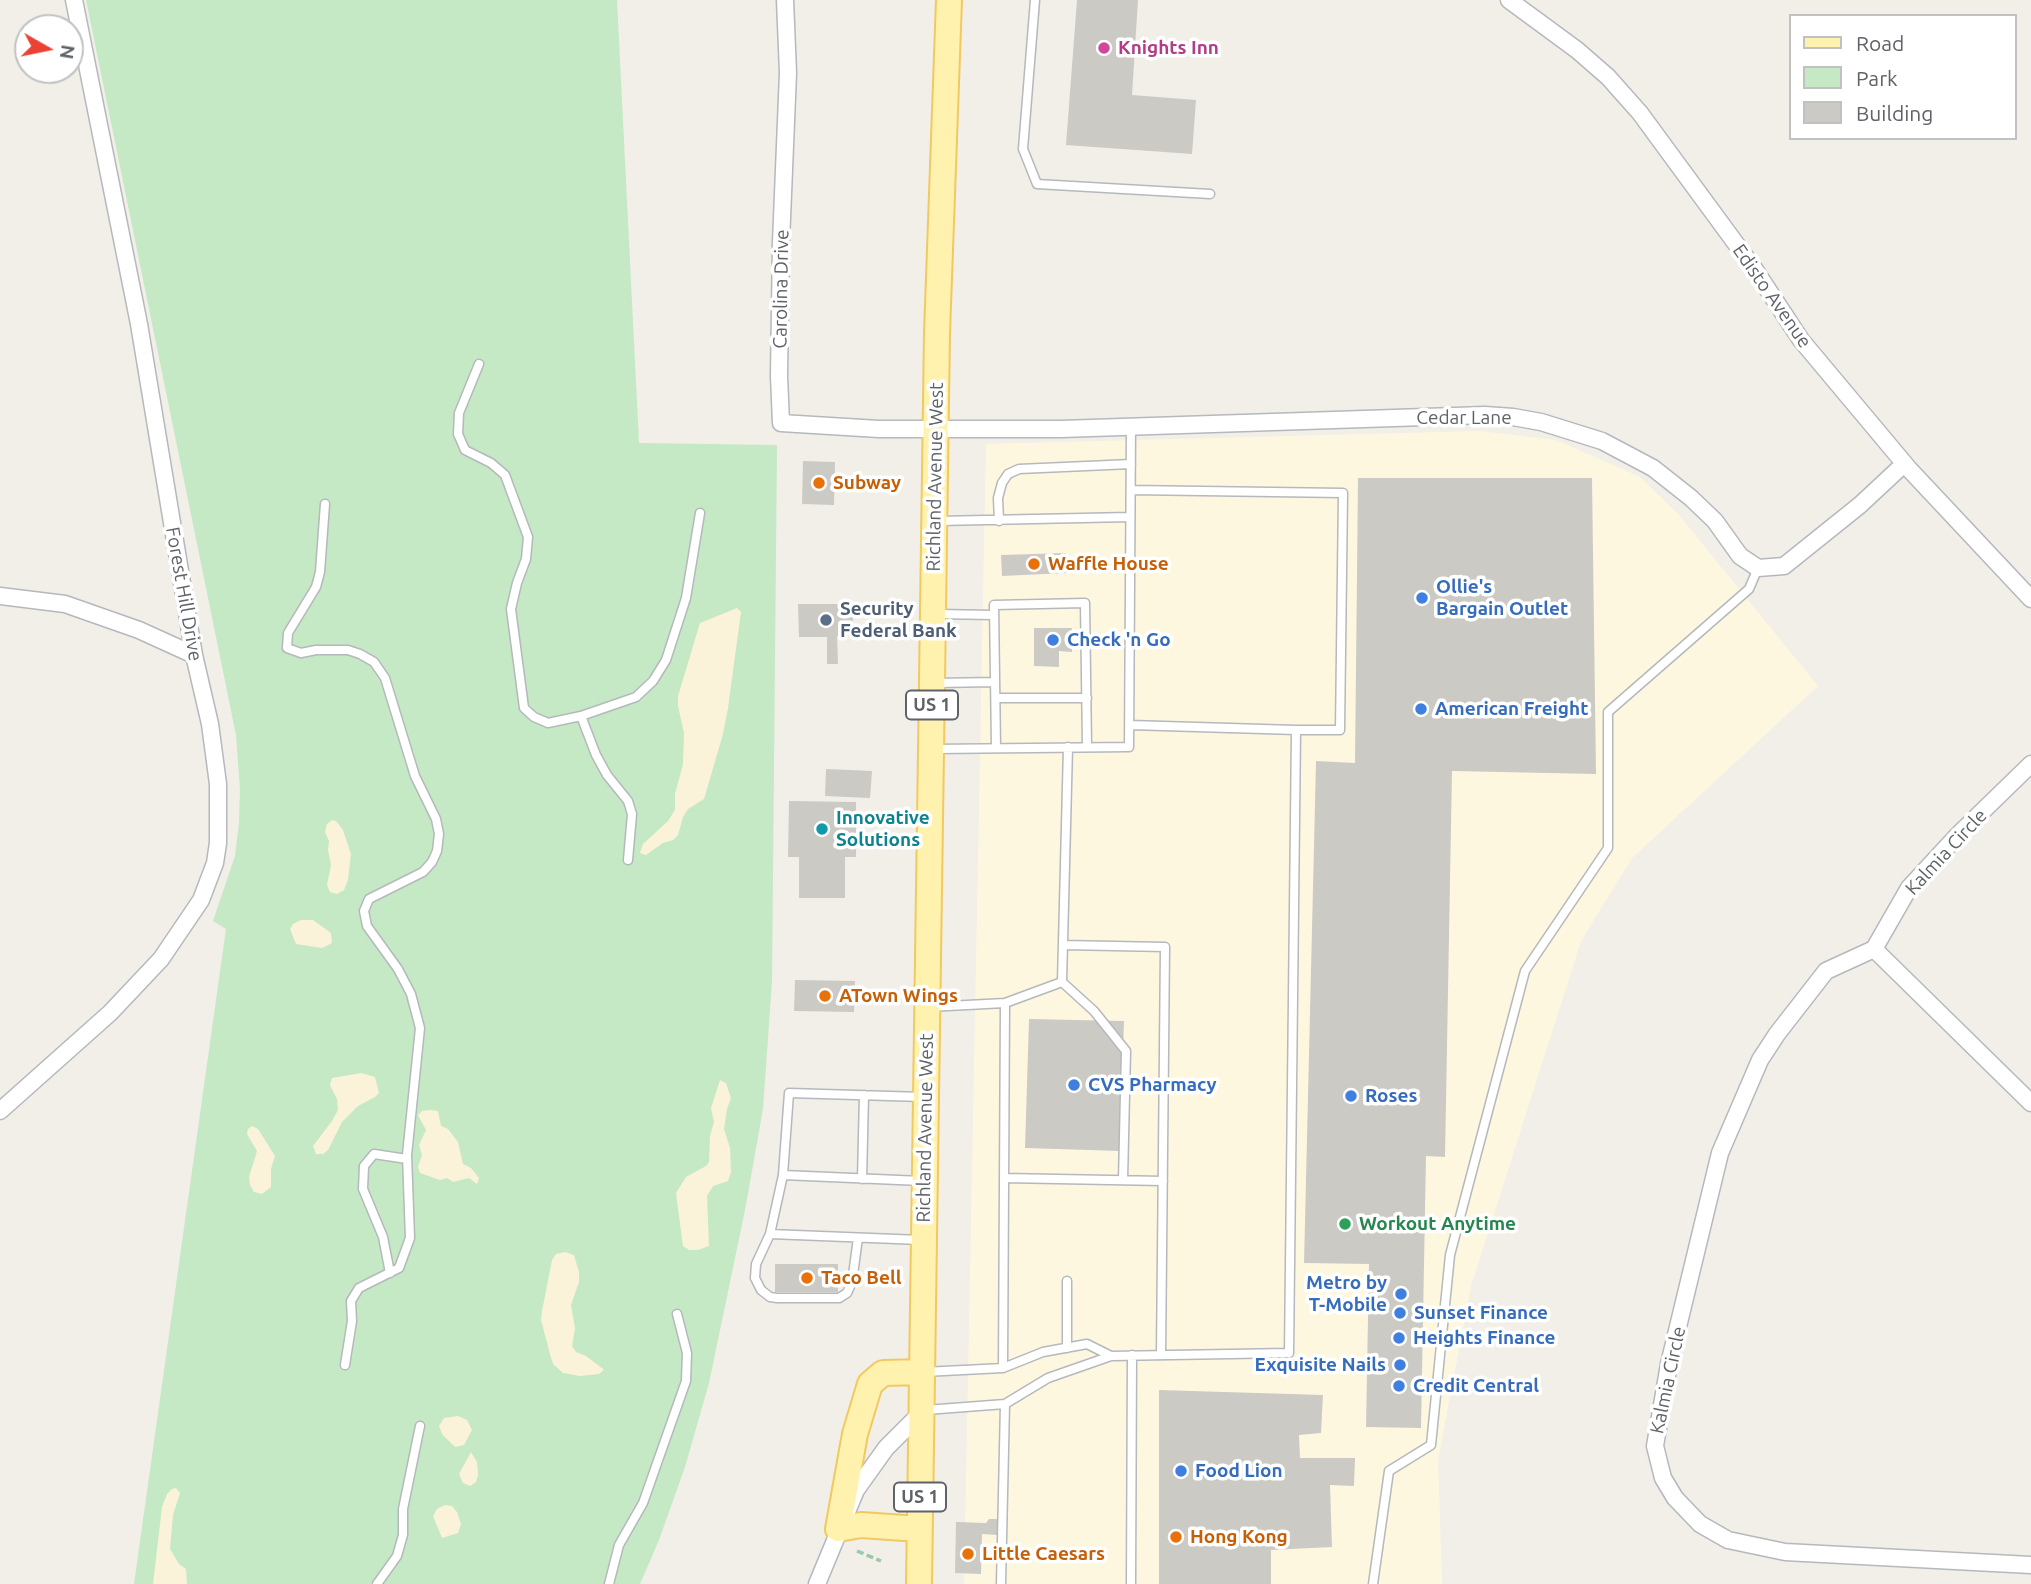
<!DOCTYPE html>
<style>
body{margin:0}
#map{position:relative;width:2031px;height:1584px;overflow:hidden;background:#f1efe8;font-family:Ubuntu,sans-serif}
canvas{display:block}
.legend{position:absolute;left:1789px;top:14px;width:228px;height:126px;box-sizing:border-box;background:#fff;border:2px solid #bfc1c3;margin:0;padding:9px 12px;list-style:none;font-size:21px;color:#5f6368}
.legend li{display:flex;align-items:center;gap:14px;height:35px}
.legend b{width:35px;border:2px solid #bfc1c3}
.north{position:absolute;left:14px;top:14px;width:70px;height:70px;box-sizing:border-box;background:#fff;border:2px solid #bfc1c3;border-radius:50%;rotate:99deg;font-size:19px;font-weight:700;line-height:28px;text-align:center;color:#5f6368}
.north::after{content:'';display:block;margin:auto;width:24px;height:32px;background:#ea4335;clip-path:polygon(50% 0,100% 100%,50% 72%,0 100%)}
</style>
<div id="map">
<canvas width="2031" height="1584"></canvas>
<ul class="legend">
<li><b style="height:9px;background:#fff2af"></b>Road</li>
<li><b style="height:19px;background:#c5e8c5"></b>Park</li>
<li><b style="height:19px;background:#cccac5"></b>Building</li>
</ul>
<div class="north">N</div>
</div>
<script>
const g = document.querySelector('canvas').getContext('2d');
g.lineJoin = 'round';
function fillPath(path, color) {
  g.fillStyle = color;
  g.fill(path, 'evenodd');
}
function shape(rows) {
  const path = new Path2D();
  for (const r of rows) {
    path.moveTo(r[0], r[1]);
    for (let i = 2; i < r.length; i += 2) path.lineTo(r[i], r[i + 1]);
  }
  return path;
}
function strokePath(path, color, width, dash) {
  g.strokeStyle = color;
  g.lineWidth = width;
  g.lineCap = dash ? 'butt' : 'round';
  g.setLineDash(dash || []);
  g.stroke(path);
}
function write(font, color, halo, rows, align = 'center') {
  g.font = font + ' Ubuntu,sans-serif';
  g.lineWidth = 7;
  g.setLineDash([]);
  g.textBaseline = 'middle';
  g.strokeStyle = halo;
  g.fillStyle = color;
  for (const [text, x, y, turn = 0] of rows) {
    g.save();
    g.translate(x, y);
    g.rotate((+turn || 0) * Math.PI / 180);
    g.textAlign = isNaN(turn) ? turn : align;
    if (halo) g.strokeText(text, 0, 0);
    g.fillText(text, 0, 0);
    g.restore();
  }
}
const commercial = shape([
 [1479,431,1556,440,1640,477,1678,514,1818,686,1632,858,1581,941,1471,1286,1438,1460,1442,1584,964,1584,986,444]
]);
const green = shape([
 [86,0,617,0,639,443,777,445,772,981,763,1109,745,1210,709,1383,685,1467,659,1540,640,1584,134,1584,226,929,213,921,235,856,239,823,240,789,236,735]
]);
const sand = shape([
 [737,608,741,612,728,708,723,734,704,799,688,809,683,817,678,835,673,840,663,843,646,855,640,853,643,844,668,821,675,810,675,794,683,764,684,733,678,706,678,696,700,623],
 [332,820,336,821,343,830,351,854,348,880,344,890,337,894,330,892,327,885,331,865,328,850,329,841,325,832,327,824],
 [313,920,331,933,332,943,322,948,296,944,290,929,293,924,301,920],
 [361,1073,375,1077,379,1093,375,1097,358,1106,342,1122,328,1150,323,1154,316,1154,313,1146,332,1121,338,1110,337,1099,330,1085,332,1078],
 [720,1080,726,1083,731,1098,727,1109,724,1129,730,1148,731,1172,728,1181,713,1186,707,1196,709,1246,698,1250,689,1250,683,1246,682,1239,676,1193,686,1177,706,1166,709,1162,710,1136,714,1122,711,1108],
 [430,1110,438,1111,441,1126,448,1129,458,1142,463,1164,471,1168,479,1178,477,1184,469,1178,453,1182,447,1178,440,1180,420,1173,418,1167,422,1155,419,1145,426,1130,418,1115,422,1111],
 [252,1126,258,1129,275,1156,271,1169,271,1187,262,1194,254,1192,250,1185,249,1177,257,1151,247,1134,248,1129],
 [565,1252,574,1255,579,1272,579,1282,571,1305,575,1328,572,1346,576,1352,586,1356,602,1368,604,1370,599,1374,580,1376,563,1373,553,1364,550,1354,541,1320,542,1311,552,1260,556,1254],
 [458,1416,467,1420,472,1430,464,1445,455,1447,442,1434,439,1426,444,1418],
 [471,1452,477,1462,478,1475,476,1482,470,1486,463,1483,459,1474],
 [176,1488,180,1493,173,1515,170,1549,179,1564,186,1569,187,1584,153,1584,162,1507,167,1494,172,1489],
 [445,1505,452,1506,457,1512,461,1524,458,1533,442,1538,433,1516,437,1509]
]);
const building = shape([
 [1077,0,1138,0,1132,95,1196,100,1192,154,1066,145],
 [803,461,835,462,834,505,802,504],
 [1358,478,1592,478,1596,774,1452,771,1445,1157,1426,1156,1421,1428,1366,1427,1369,1264,1304,1263,1316,761,1355,763],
 [1066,553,1067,573,1002,576,1001,555],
 [798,604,853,604,853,636,837,636,838,664,827,664,827,637,799,637],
 [1034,628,1072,628,1072,652,1059,651,1059,667,1034,666],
 [826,769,872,771,870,798,825,796],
 [789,801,856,802,856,857,845,857,845,898,799,898,799,857,788,857],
 [795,980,855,981,854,1012,794,1011],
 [1029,1019,1124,1021,1120,1151,1025,1148],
 [775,1264,838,1264,838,1292,775,1292],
 [1159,1390,1323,1395,1321,1433,1299,1435,1300,1458,1355,1458,1354,1486,1330,1485,1332,1547,1271,1550,1271,1584,1159,1584],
 [989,1519,997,1519,997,1535,982,1534,981,1574,955,1573,956,1522,986,1523]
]);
const path = shape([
 [857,1551,881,1561]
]);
const service = shape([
 [1035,0,1023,149,1037,184,1210,194],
 [479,364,459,413,458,434,465,450,491,463,505,475,528,537,526,559,517,583,511,609,524,708,534,717,548,723,581,716,596,755,607,775,628,801,632,814,628,860],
 [1131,490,1343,493,1340,730,1296,730],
 [325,504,320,572,316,587,288,633,287,648,301,653,316,650,348,650,360,654,374,662,385,678,415,776,436,819,439,834,437,851,432,862,423,872,369,899,364,911,367,926,398,969,411,994,420,1028,407,1155,410,1238,399,1268,359,1288,351,1301,352,1321,345,1365],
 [938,521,1130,517],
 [999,521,998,498,1002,483,1008,474,1019,469,1131,464],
 [936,614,994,615],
 [936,683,995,682],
 [996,698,1087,698],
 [581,716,636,697,653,681,666,660,686,598,700,513],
 [996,748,994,605,1085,603,1087,747],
 [934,749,1129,747,1131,427],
 [1063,945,1165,947,1161,1355],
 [1062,982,1094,1011,1126,1051,1123,1180],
 [1005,1003,1062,982,1068,747],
 [929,1007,1005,1003,1003,1368],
 [783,1175,770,1234,756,1264,755,1278,761,1290,770,1297,777,1298,839,1298,847,1293,852,1282,858,1238],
 [1004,1178,1163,1181],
 [862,1179,864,1095],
 [922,1181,783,1175,789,1093,923,1097],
 [770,1234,921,1240],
 [390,1273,383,1237,363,1189,364,1166,374,1154,407,1159],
 [1067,1348,1067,1281],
 [924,1372,1003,1368,1043,1352,1087,1344,1111,1356],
 [926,1410,1005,1404,1048,1378,1111,1356,1289,1353,1296,730,1130,725],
 [377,1584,397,1556,403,1535,403,1509,420,1426],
 [609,1584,619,1545,643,1503,686,1381,687,1353,677,1314],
 [1001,1584,1005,1404],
 [1131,1584,1132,1355],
 [1373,1584,1389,1471,1431,1445,1450,1255,1525,971,1608,848,1608,712,1749,589,1758,568]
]);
const minor = shape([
 [785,0,788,73,781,242,779,376,781,423,879,429,1061,429,1485,415,1513,417,1541,422,1602,441,1653,468,1691,498,1715,521,1740,556,1758,568,1784,566,1860,505,1904,464],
 [1509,0,1577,50,1608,77,1640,113,1753,267,1801,340,1909,469,2031,599],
 [0,596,65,604,139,630,194,655],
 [1874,949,1909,888,1958,835,2031,764],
 [2031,1103,1874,949,1826,971,1777,1034,1760,1060,1720,1153,1669,1364,1655,1446,1663,1478,1675,1498,1700,1524,1728,1540,1785,1552,2031,1565],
 [0,1111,110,1013,161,959,201,900,215,863,218,843,218,784,210,724,194,655,139,324,74,0],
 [817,1584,856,1490,886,1448,923,1411]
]);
const primary = shape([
 [919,1529,861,1525,838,1529,855,1434,870,1384,883,1373,923,1372],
 [919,1584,937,333,949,0]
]);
const markers = [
 [1104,48,7,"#d1479c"],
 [819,483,7,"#e8710a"],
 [1034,564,7,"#e8710a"],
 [1422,598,7,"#3f7fe0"],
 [826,620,7,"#5c6f8a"],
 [1053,640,7,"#3f7fe0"],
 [1421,709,7,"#3f7fe0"],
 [822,829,7,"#0f9aa8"],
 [825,996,7,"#e8710a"],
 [1074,1085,7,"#3f7fe0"],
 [1351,1096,7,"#3f7fe0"],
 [1345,1224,7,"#2e9e5b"],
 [807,1278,7,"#e8710a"],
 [1401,1294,7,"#3f7fe0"],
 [1400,1313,7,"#3f7fe0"],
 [1399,1338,7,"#3f7fe0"],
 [1400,1365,7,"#3f7fe0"],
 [1399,1386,7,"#3f7fe0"],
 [1181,1471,7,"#3f7fe0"],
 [1176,1537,7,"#e8710a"],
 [968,1554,7,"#e8710a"]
];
const shields = [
 [932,705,52],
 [920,1497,52]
];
const shieldNames = [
 ["US 1",932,705],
 ["US 1",920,1497]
];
const hotelNames = [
 ["Knights Inn",1118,48]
];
const streetNames = [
 ["Carolina Drive",781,289,-89],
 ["Edisto Avenue",1772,296,55],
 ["Cedar Lane",1464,418],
 ["Richland Avenue West",935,477,-89],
 ["Forest Hill Drive",184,594,80],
 ["Kalmia Circle",1946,852,-47],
 ["Richland Avenue West",925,1128,-89],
 ["Kalmia Circle",1668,1380,-78]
];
const foodNames = [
 ["Subway",833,483],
 ["Waffle House",1048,564],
 ["ATown Wings",839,996],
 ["Taco Bell",821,1278],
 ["Hong Kong",1190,1537],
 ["Little Caesars",982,1554]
];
const shopNames = [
 ["Ollie's",1436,587],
 ["Bargain Outlet",1436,609],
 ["Check 'n Go",1067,640],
 ["American Freight",1435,709],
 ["CVS Pharmacy",1088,1085],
 ["Roses",1365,1096],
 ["Metro by",1387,1283,"right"],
 ["T-Mobile",1387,1305,"right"],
 ["Sunset Finance",1414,1313],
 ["Heights Finance",1413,1338],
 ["Exquisite Nails",1386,1365,"right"],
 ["Credit Central",1413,1386],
 ["Food Lion",1195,1471]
];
const serviceNames = [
 ["Security",840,609],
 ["Federal Bank",840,631]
];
const cultureNames = [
 ["Innovative",836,818],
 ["Solutions",836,840]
];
const leisureNames = [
 ["Workout Anytime",1359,1224]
];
fillPath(commercial, '#fef7e0');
fillPath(green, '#c5e8c5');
fillPath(sand, '#fbf3d9');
fillPath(building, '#cccac5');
strokePath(service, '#b5b8bc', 11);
strokePath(minor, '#b5b8bc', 19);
strokePath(primary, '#f2c960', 28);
strokePath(path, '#9cc7a9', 3.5, [7, 3.5]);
strokePath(service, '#fff', 8);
strokePath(minor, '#fff', 16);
strokePath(primary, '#fff2af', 24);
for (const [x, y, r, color] of markers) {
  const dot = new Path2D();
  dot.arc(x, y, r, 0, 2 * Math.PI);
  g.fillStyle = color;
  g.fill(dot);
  strokePath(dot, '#fff', 2.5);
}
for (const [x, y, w] of shields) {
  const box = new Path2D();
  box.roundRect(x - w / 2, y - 14.5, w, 29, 5);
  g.fillStyle = '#fff';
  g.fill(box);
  strokePath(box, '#5f6368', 2);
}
write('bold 18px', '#5f6368', null, shieldNames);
write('bold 19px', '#b23c85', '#fff', hotelNames, 'left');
write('19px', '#5f6368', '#fff', streetNames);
write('bold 19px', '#c56008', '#fff', foodNames, 'left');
write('bold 19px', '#366cbe', '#fff', shopNames, 'left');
write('bold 19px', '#4e5e75', '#fff', serviceNames, 'left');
write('bold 19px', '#0d838f', '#fff', cultureNames, 'left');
write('bold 19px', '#27864d', '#fff', leisureNames, 'left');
</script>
